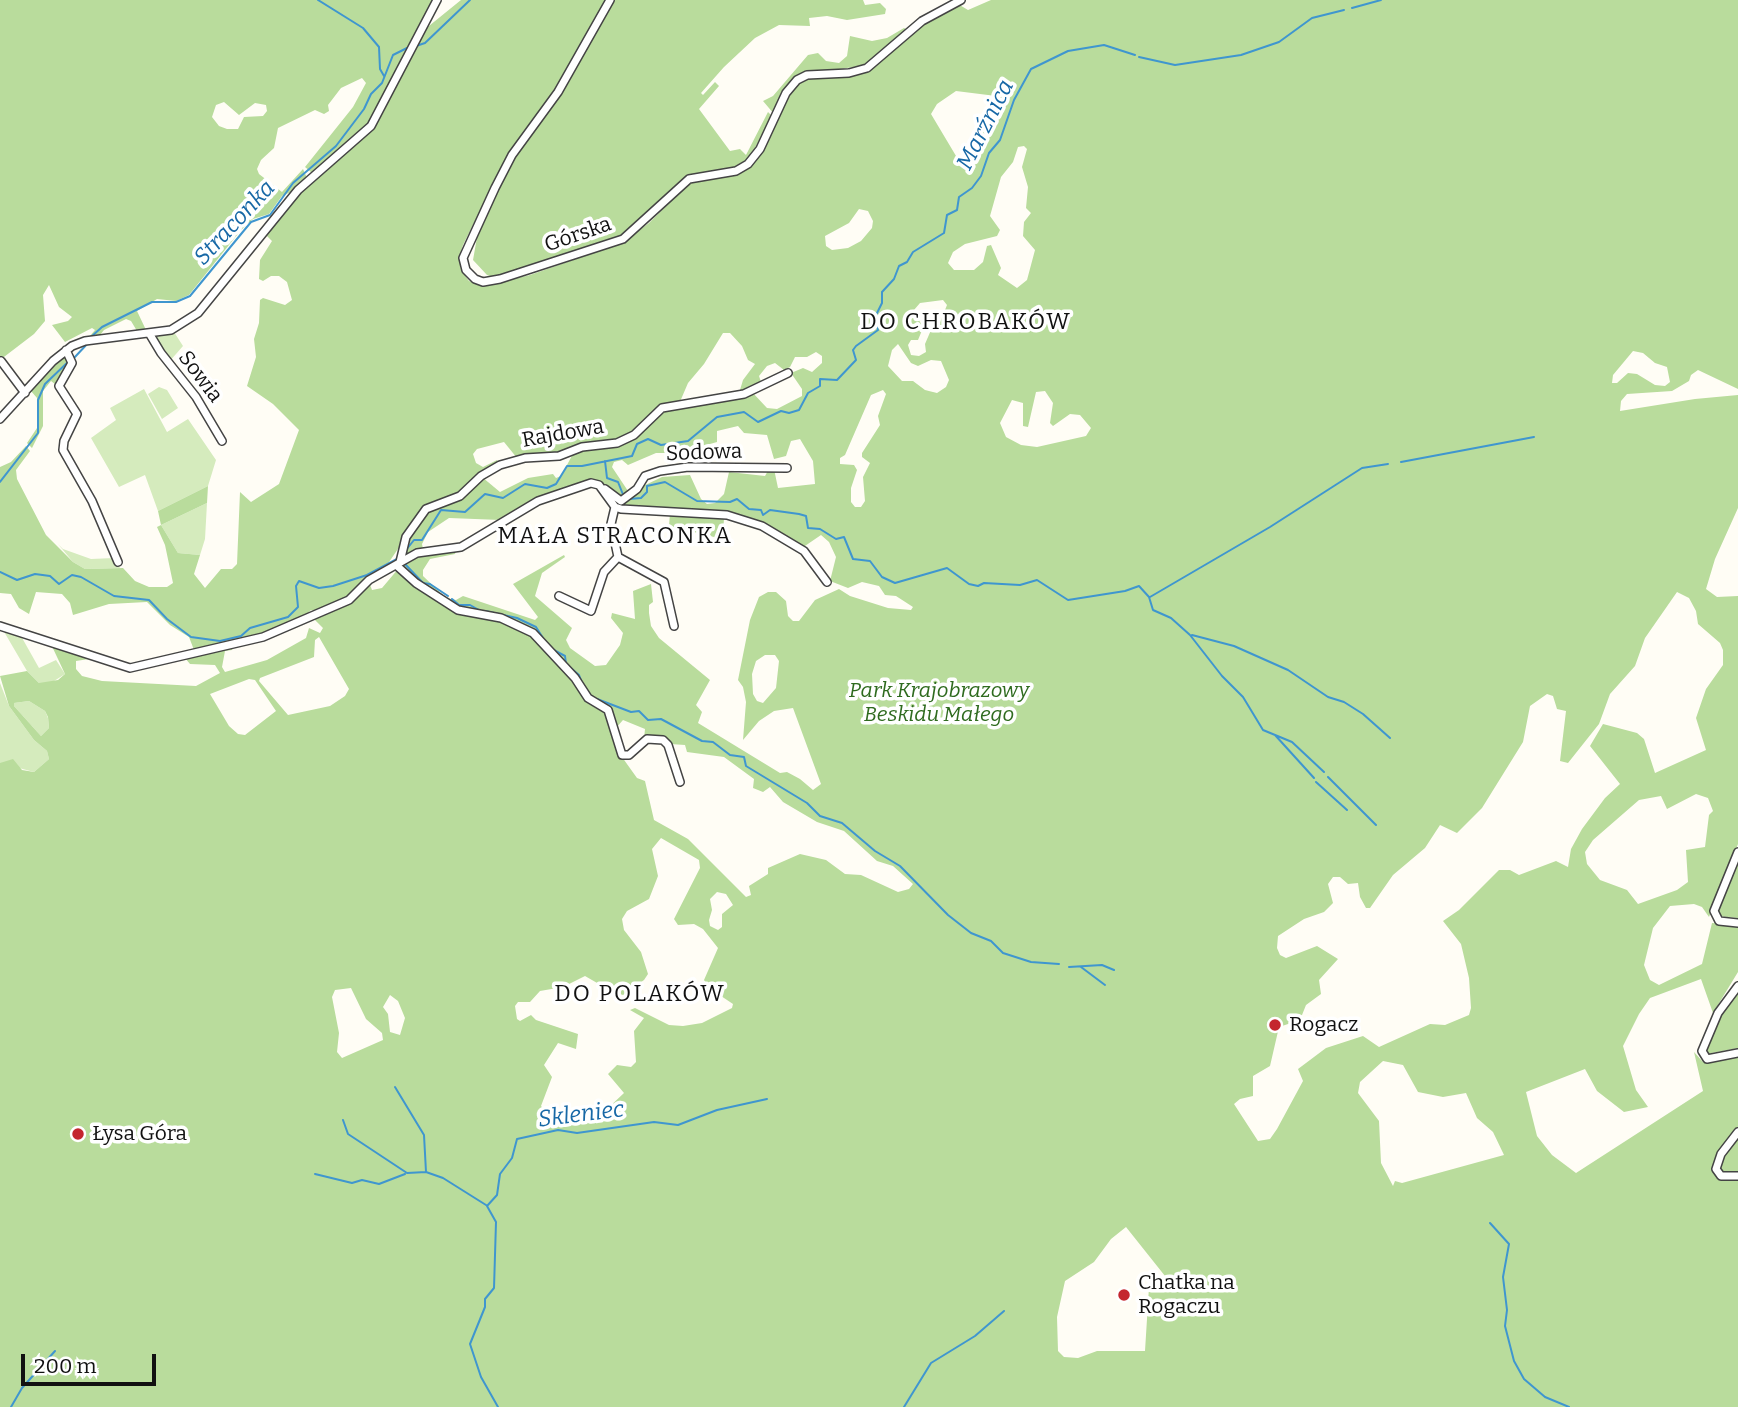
<!DOCTYPE html>
<meta charset="utf-8">
<style>
body{margin:0}
#map{position:relative;width:1738px;height:1407px;overflow:hidden;background:#fffdf5;font-family:Bitter,serif}
canvas{display:block}
.scale{position:absolute;left:21px;top:1354px;width:135px;height:32px;box-sizing:border-box;border:4px solid #111;border-top:0;padding-left:9px;font-size:21px;line-height:24px;white-space:nowrap;color:#111;-webkit-text-stroke:5px #fff;paint-order:stroke}
</style>
<div id="map">
<canvas width="1738" height="1407"></canvas>
<div class="scale">200 m</div>
</div>
<script>
const g = document.querySelector('canvas').getContext('2d');
g.lineJoin = 'round';
function fillPath(path, color) {
  g.fillStyle = color;
  g.fill(path, 'evenodd');
}
function shape(rows) {
  const path = new Path2D();
  for (const r of rows) {
    path.moveTo(r[0], r[1]);
    for (let i = 2; i < r.length; i += 2) path.lineTo(r[i], r[i + 1]);
  }
  return path;
}
function strokePath(path, color, width, dash) {
  g.strokeStyle = color;
  g.lineWidth = width;
  g.lineCap = dash ? 'butt' : 'round';
  g.setLineDash(dash || []);
  g.stroke(path);
}
function write(font, color, halo, rows, align = 'center') {
  g.font = font + ' Bitter,serif';
  g.lineWidth = 7;
  g.setLineDash([]);
  g.textBaseline = 'middle';
  g.strokeStyle = halo;
  g.fillStyle = color;
  for (const [text, x, y, turn = 0] of rows) {
    g.save();
    g.translate(x, y);
    g.rotate((+turn || 0) * Math.PI / 180);
    g.textAlign = isNaN(turn) ? turn : align;
    if (halo) g.strokeText(text, 0, 0);
    g.fillText(text, 0, 0);
    g.restore();
  }
}
const green = shape([
 [174,332,183,346,169,362,153,337],
 [159,387,167,390,178,408,162,419,148,394],
 [144,389,167,432,188,419,216,460,208,486,158,511,145,475,119,487,91,438,116,420,110,408],
 [207,503,205,539,200,555,178,553,161,525],
 [58,544,63,549,91,559,114,558,120,568,85,569,73,562],
 [3,630,21,636,39,668,56,660,65,674,51,683,39,683,27,671],
 [0,683,9,706,34,740,47,751,49,759,34,772,0,763],
 [29,701,45,711,48,718,49,728,41,736,14,706,14,703]
]);
const forest = shape([
 [0,0,435,0,372,121,352,141,312,173,305,167,353,107,366,83,362,78,341,88,328,105,329,111,324,114,315,110,278,128,274,148,261,160,257,169,259,174,282,192,303,169,307,178,295,190,282,196,269,214,253,219,241,230,189,295,176,301,157,299,137,311,146,330,137,331,131,321,126,319,104,330,100,335,89,337,95,330,92,328,65,342,52,325,68,321,72,317,59,307,49,285,43,295,45,321,34,334,0,360],
 [224,102,239,115,255,103,266,105,267,111,263,116,244,117,238,129,227,129,219,126,212,117,216,105],
 [461,0,607,0,556,89,506,158,463,245,459,257,461,270,469,281,484,286,530,275,622,243,649,223,690,182,734,174,749,166,761,151,786,96,798,81,814,76,866,71,919,25,958,4,968,10,991,0,1738,0,1738,389,1698,370,1691,375,1689,381,1672,391,1627,394,1621,401,1620,411,1695,399,1738,395,1738,508,1715,559,1706,589,1717,597,1738,596,1738,844,1709,917,1702,907,1694,904,1670,906,1653,928,1644,965,1650,980,1659,985,1702,964,1712,923,1738,925,1738,972,1713,1013,1701,979,1650,998,1639,1014,1623,1046,1636,1090,1648,1107,1624,1112,1597,1091,1585,1069,1526,1092,1537,1136,1552,1155,1576,1173,1703,1091,1694,1052,1703,1062,1738,1056,1738,1407,0,1407,0,763,13,759,22,770,34,772,49,759,47,751,34,740,9,706,0,676,27,671,39,683,58,680,65,674,50,642,95,658,76,661,76,669,82,676,102,681,196,686,220,673,215,665,190,664,185,658,234,645,232,650,225,651,222,667,225,672,267,660,306,638,309,628,320,633,323,628,312,617,349,601,369,582,372,590,382,588,404,562,432,551,456,550,455,554,430,559,423,570,423,576,446,598,456,600,463,596,535,620,538,617,513,584,564,555,565,557,542,573,535,596,572,628,566,640,570,648,595,666,606,665,620,645,623,633,611,618,612,613,635,619,633,591,651,584,653,602,649,605,649,613,651,626,659,638,710,680,696,705,702,712,698,723,780,773,787,772,800,779,813,790,821,784,793,708,774,711,759,721,743,740,746,702,743,687,738,680,750,620,759,597,768,592,776,592,786,601,788,616,793,621,799,621,815,600,839,589,850,596,888,608,911,610,913,607,896,596,885,595,879,586,862,582,848,588,830,581,836,557,829,542,821,535,802,548,776,530,736,515,619,507,619,503,633,495,641,487,662,477,690,475,701,499,707,504,715,503,724,494,729,472,765,476,769,469,774,469,778,488,815,484,813,461,800,439,791,441,786,456,774,459,767,435,744,433,738,426,717,431,717,442,678,453,656,453,628,465,622,460,614,462,612,467,630,494,622,499,603,483,592,480,538,500,501,520,449,518,428,532,422,544,423,549,404,557,402,555,411,530,426,510,461,496,482,477,500,492,528,478,553,474,556,478,561,476,574,452,624,442,639,432,663,409,752,392,767,408,777,409,802,396,802,389,791,373,803,368,812,372,822,363,822,356,816,352,807,357,795,357,790,367,784,370,775,363,767,366,759,376,762,385,743,392,740,390,743,380,755,364,748,360,742,346,730,333,723,333,704,364,688,383,679,404,657,409,638,430,623,440,582,446,559,454,532,453,517,458,504,442,477,449,473,454,476,463,483,467,497,460,499,464,480,475,459,495,431,504,425,509,385,568,350,597,318,612,311,610,300,620,271,633,194,650,189,637,170,625,147,602,109,604,73,615,70,603,62,594,36,592,29,614,19,608,11,594,0,593,0,467,11,462,26,446,30,451,16,470,17,479,46,535,73,562,85,569,123,568,135,581,149,587,167,587,173,583,165,545,157,527,161,525,158,511,208,486,207,503,161,525,178,553,200,555,194,574,205,588,221,569,232,569,237,564,240,492,251,502,279,484,299,430,273,404,247,386,256,357,254,339,259,323,260,300,263,298,285,305,292,300,287,282,279,276,271,276,263,281,259,279,260,260,272,241,265,234,305,186,367,135,383,113,424,30],
 [956,91,996,96,1000,99,1001,105,989,126,984,121,976,125,979,143,967,167,962,166,931,114,937,104],
 [1024,146,1027,149,1022,167,1028,187,1026,208,1031,213,1024,222,1023,236,1035,250,1027,280,1017,288,998,275,1001,268,991,245,987,246,983,262,974,270,954,270,948,263,953,252,965,244,997,236,1000,230,990,216,1001,177,1013,162,1018,147],
 [859,209,868,211,873,221,872,228,861,241,848,248,832,250,826,246,825,236,849,223],
 [943,300,947,305,939,325,931,330,925,344,926,352,919,356,911,355,908,345,911,340,918,340,923,328,914,310,920,303],
 [898,344,911,363,918,366,931,360,941,361,949,380,946,387,937,393,925,390,913,381,902,381,888,366,892,350],
 [1633,351,1643,353,1655,363,1667,367,1670,382,1665,386,1655,385,1637,374,1628,373,1617,383,1612,383,1613,375],
 [883,390,886,394,878,416,880,425,862,453,862,457,870,463,863,477,865,501,861,507,855,507,851,502,851,488,857,470,854,465,840,464,840,458,845,455,871,395],
 [1045,391,1053,403,1050,423,1053,426,1070,414,1080,415,1091,428,1086,436,1037,447,1021,445,1006,437,1000,423,1012,400,1023,403,1023,426,1028,427,1036,392],
 [1677,592,1689,598,1696,611,1698,624,1720,643,1723,650,1723,665,1706,689,1696,718,1706,750,1655,773,1644,739,1637,733,1603,724,1590,746,1620,784,1605,798,1582,829,1571,849,1568,867,1556,861,1519,875,1510,870,1499,870,1459,910,1443,921,1461,944,1469,978,1471,1008,1469,1015,1445,1025,1430,1024,1379,1047,1363,1036,1326,1048,1298,1069,1303,1081,1277,1129,1270,1139,1258,1141,1234,1104,1240,1099,1253,1096,1253,1076,1270,1066,1279,1027,1300,1020,1306,1005,1321,994,1319,980,1338,959,1317,946,1286,958,1280,955,1277,948,1278,936,1304,919,1324,912,1333,903,1328,884,1333,877,1340,877,1348,884,1358,883,1360,897,1366,908,1370,908,1393,875,1425,848,1440,825,1457,833,1482,808,1523,742,1530,706,1547,694,1553,696,1557,709,1566,711,1560,761,1568,763,1599,724,1610,694,1635,666,1645,638],
 [319,637,349,689,345,696,330,706,288,715,259,681,260,678,314,657,315,640],
 [765,655,775,655,779,661,776,688,763,703,757,701,753,694,752,674,756,661],
 [249,679,255,680,276,711,245,735,238,734,229,726,210,694],
 [29,701,45,711,48,717,49,728,41,736,14,706,14,703],
 [623,720,645,729,644,739,662,737,670,744,685,745,687,752,724,757,754,779,753,788,763,792,770,787,783,802,817,822,844,831,877,861,893,866,913,884,909,889,898,892,861,875,845,874,826,860,800,854,768,868,768,874,749,886,751,895,746,897,688,839,654,820,645,781,637,778,622,757,616,728],
 [1696,794,1708,798,1713,811,1709,815,1705,847,1686,850,1688,882,1677,890,1638,904,1627,890,1600,880,1587,864,1585,852,1593,840,1639,800,1661,796,1667,809],
 [661,838,699,860,700,868,674,919,678,925,694,924,703,929,718,948,704,980,709,988,733,1004,732,1008,702,1023,683,1026,669,1025,635,1008,630,1010,644,1018,634,1031,636,1062,631,1067,617,1065,608,1074,624,1093,606,1110,582,1119,551,1118,541,1106,552,1077,544,1065,558,1043,576,1049,578,1034,536,1020,531,1015,520,1021,517,1019,515,1006,518,1002,530,1002,540,991,563,987,585,976,611,991,623,995,644,980,648,974,641,952,624,930,622,919,627,911,649,899,658,876,652,849],
 [717,892,726,894,733,905,722,914,722,927,718,930,710,926,709,920,712,910,710,899],
 [351,988,366,1019,382,1033,383,1040,342,1058,337,1052,339,1033,332,997,335,990],
 [390,995,398,1001,405,1018,400,1035,390,1032,388,1014,383,1007],
 [1383,1061,1403,1065,1418,1092,1443,1097,1466,1093,1477,1118,1493,1132,1504,1155,1402,1183,1395,1181,1393,1186,1381,1163,1379,1121,1358,1093,1360,1082],
 [1126,1227,1165,1276,1149,1287,1145,1351,1097,1351,1078,1358,1064,1357,1058,1351,1057,1317,1065,1281,1094,1262,1111,1239],
 [612,0,863,0,865,5,880,3,886,9,885,14,847,20,827,16,809,18,810,26,779,25,755,38,724,67,701,93,703,95,715,82,719,86,699,109,730,151,740,149,746,155,768,112,772,116,749,159,736,168,696,175,621,237,493,277,487,275,473,260,479,226,506,170],
 [904,28,908,30,866,65,802,75,774,114,763,101,773,96,808,55,818,53,826,61,839,63,847,56,850,36,872,41,887,38],
 [66,354,71,362,65,371,55,384,51,381,43,391,43,426,32,448,27,443,37,428,37,398,31,391],
 [670,513,724,518,723,535,718,538,669,526],
 [1738,859,1738,918,1717,916,1716,909],
 [1738,985,1738,1048,1706,1054,1705,1046,1725,1002]
]);
const stream = shape([
 [318,0,363,28,379,47,380,69,384,76],
 [1352,8,1381,0],
 [416,46,425,43,470,0],
 [1139,57,1175,65,1241,55,1279,42,1312,18,1344,10],
 [91,337,102,327,152,302,176,302,190,296,251,222,270,215,293,183,336,146,364,109,371,94,382,83,393,55,407,48],
 [74,358,89,342],
 [605,461,607,478,618,482,624,497],
 [1401,462,1534,437],
 [0,482,38,433,38,400,45,384,69,361],
 [629,499,641,498,647,492,647,486,665,482,697,501,730,502,737,499,749,509,761,510,763,515,770,510,799,514,806,516,808,528,820,529,836,539,844,537,853,559,870,561,882,577,895,583,947,568,969,584,978,586,984,583,1020,585,1037,580,1068,600,1125,591,1139,586,1149,597,1153,610,1171,618,1190,635,1222,676,1243,697,1263,730,1292,742,1324,772],
 [406,550,414,540,422,540,441,510,465,512,485,494,503,498,525,484,547,488,556,484,567,466,582,466,632,456,637,444,648,439,661,445,688,441,717,417,744,412,758,422,781,411,789,413,799,410,808,393,820,386,820,379,837,380,856,360,853,350,856,346,878,330,874,319,882,303,882,292,894,279,899,266,907,262,913,252,944,233,947,215,957,210,959,197,972,188,981,176,989,153,1000,140,1014,100,1031,69,1068,51,1104,45,1135,55],
 [405,564,423,583,430,584,448,596],
 [0,572,17,580,35,574,50,576,59,584,72,575,81,577,114,596,149,600,167,619,191,637,220,641,241,636,250,628,288,617,298,607,296,586,299,581,319,588,333,586,367,575,397,559],
 [1150,597,1270,527,1362,468,1388,464],
 [452,599,459,605,470,605,479,610],
 [485,611,517,618,536,627,543,638],
 [1192,635,1234,646,1288,670,1328,697,1344,702,1363,714,1390,738],
 [550,648,565,656,566,664,579,675,582,683],
 [597,699,631,712,639,711,648,720,661,719,702,741,713,742,730,755,744,757,746,766,807,803,820,816,842,823,875,851,900,866,948,915,971,933,991,941,1003,953,1031,962,1059,964],
 [1275,735,1314,778],
 [1328,777,1376,825],
 [1316,782,1347,810],
 [1069,967,1102,965,1114,970],
 [1081,967,1105,985],
 [395,1087,424,1135,426,1172],
 [343,1120,348,1134,407,1173,426,1172,443,1178,486,1205],
 [315,1174,352,1183,362,1180,379,1184,405,1174],
 [1490,1223,1509,1244,1503,1277,1507,1310,1505,1326,1514,1361,1524,1379,1545,1397,1569,1407],
 [11,1407,22,1388,55,1351],
 [498,1407,481,1377,470,1344,485,1307,485,1299,494,1288,496,1222,487,1206,497,1195,500,1174,512,1158,517,1139,558,1130,577,1133,654,1122,678,1125,717,1110,767,1099],
 [904,1407,931,1363,975,1336,1004,1311]
]);
const minor = shape([
 [610,0,558,92,512,155,495,188,463,258,466,270,475,279,483,282,500,279,623,239,689,179,736,171,748,164,760,149,786,93,797,80,807,75,849,73,867,68,922,21,961,0],
 [149,333,161,353,196,397,222,441],
 [66,350,72,363,59,386,77,414,64,441,63,450,92,501,118,562],
 [1,361,25,393],
 [0,419,53,361,72,346,85,341,171,330,198,313,298,190,371,126,437,0],
 [605,489,621,501,637,489,645,476,660,471,688,467,787,468],
 [615,507,611,524,618,557,664,582,674,626],
 [400,562,406,537,426,509,460,496,481,476,500,465,525,458,559,456,582,447,617,443,634,435,662,408,744,394,788,373],
 [396,565,416,583,458,610,501,618,533,633,575,678,588,698,608,710,622,755,629,755,647,739,663,740,668,745,680,782],
 [559,596,591,611,604,572,618,557],
 [0,626,130,668,263,637,349,600,369,580,417,553,461,547,538,501,591,483,599,485,615,507,621,509,727,515,762,526,804,551,827,582],
 [1738,852,1714,911,1719,921,1738,923],
 [1738,986,1718,1013,1702,1051,1707,1059,1738,1053],
 [1738,1132,1721,1154,1716,1169,1721,1176,1738,1176]
]);
const markers = [
 [1275,1025,7,"#c4262e"],
 [78,1134,7,"#c4262e"],
 [1124,1295,7,"#c4262e"]
];
const streetNames = [
 ["Górska",578,235,-19],
 ["Sowia",200,377,53],
 ["Rajdowa",563,434,-10],
 ["Sodowa",704,453,-2]
];
const parkNames = [
 ["Park Krajobrazowy",939,691],
 ["Beskidu Małego",939,715]
];
const poiNames = [
 ["Rogacz",1289,1025],
 ["Łysa Góra",92,1134],
 ["Chatka na",1138,1283],
 ["Rogaczu",1138,1307]
];
const waterNames = [
 ["Marźnica",986,125,-63],
 ["Straconka",235,223,-47],
 ["Skleniec",581,1115,-7]
];
const neighbourhoodNames = [
 ["DO CHROBAKÓW",966,323],
 ["MAŁA STRACONKA",615,537],
 ["DO POLAKÓW",640,995]
];
fillPath(green, '#d5ebbd');
fillPath(forest, '#b9dc9c');
strokePath(stream, '#3f96cf', 2);
strokePath(minor, '#444', 10);
strokePath(minor, '#fff', 7);
for (const [x, y, r, color] of markers) {
  const dot = new Path2D();
  dot.arc(x, y, r, 0, 2 * Math.PI);
  g.fillStyle = color;
  g.fill(dot);
  strokePath(dot, '#fff', 2.5);
}
write('21px', '#111', '#fff', streetNames);
write('italic 21px', '#2f6b1f', '#fff', parkNames);
write('21px', '#111', '#fff', poiNames, 'left');
write('italic 23px', '#1768a6', '#fff', waterNames);
g.letterSpacing = '2px';
write('23px', '#111', '#fff', neighbourhoodNames);
g.letterSpacing = '0px';
</script>
